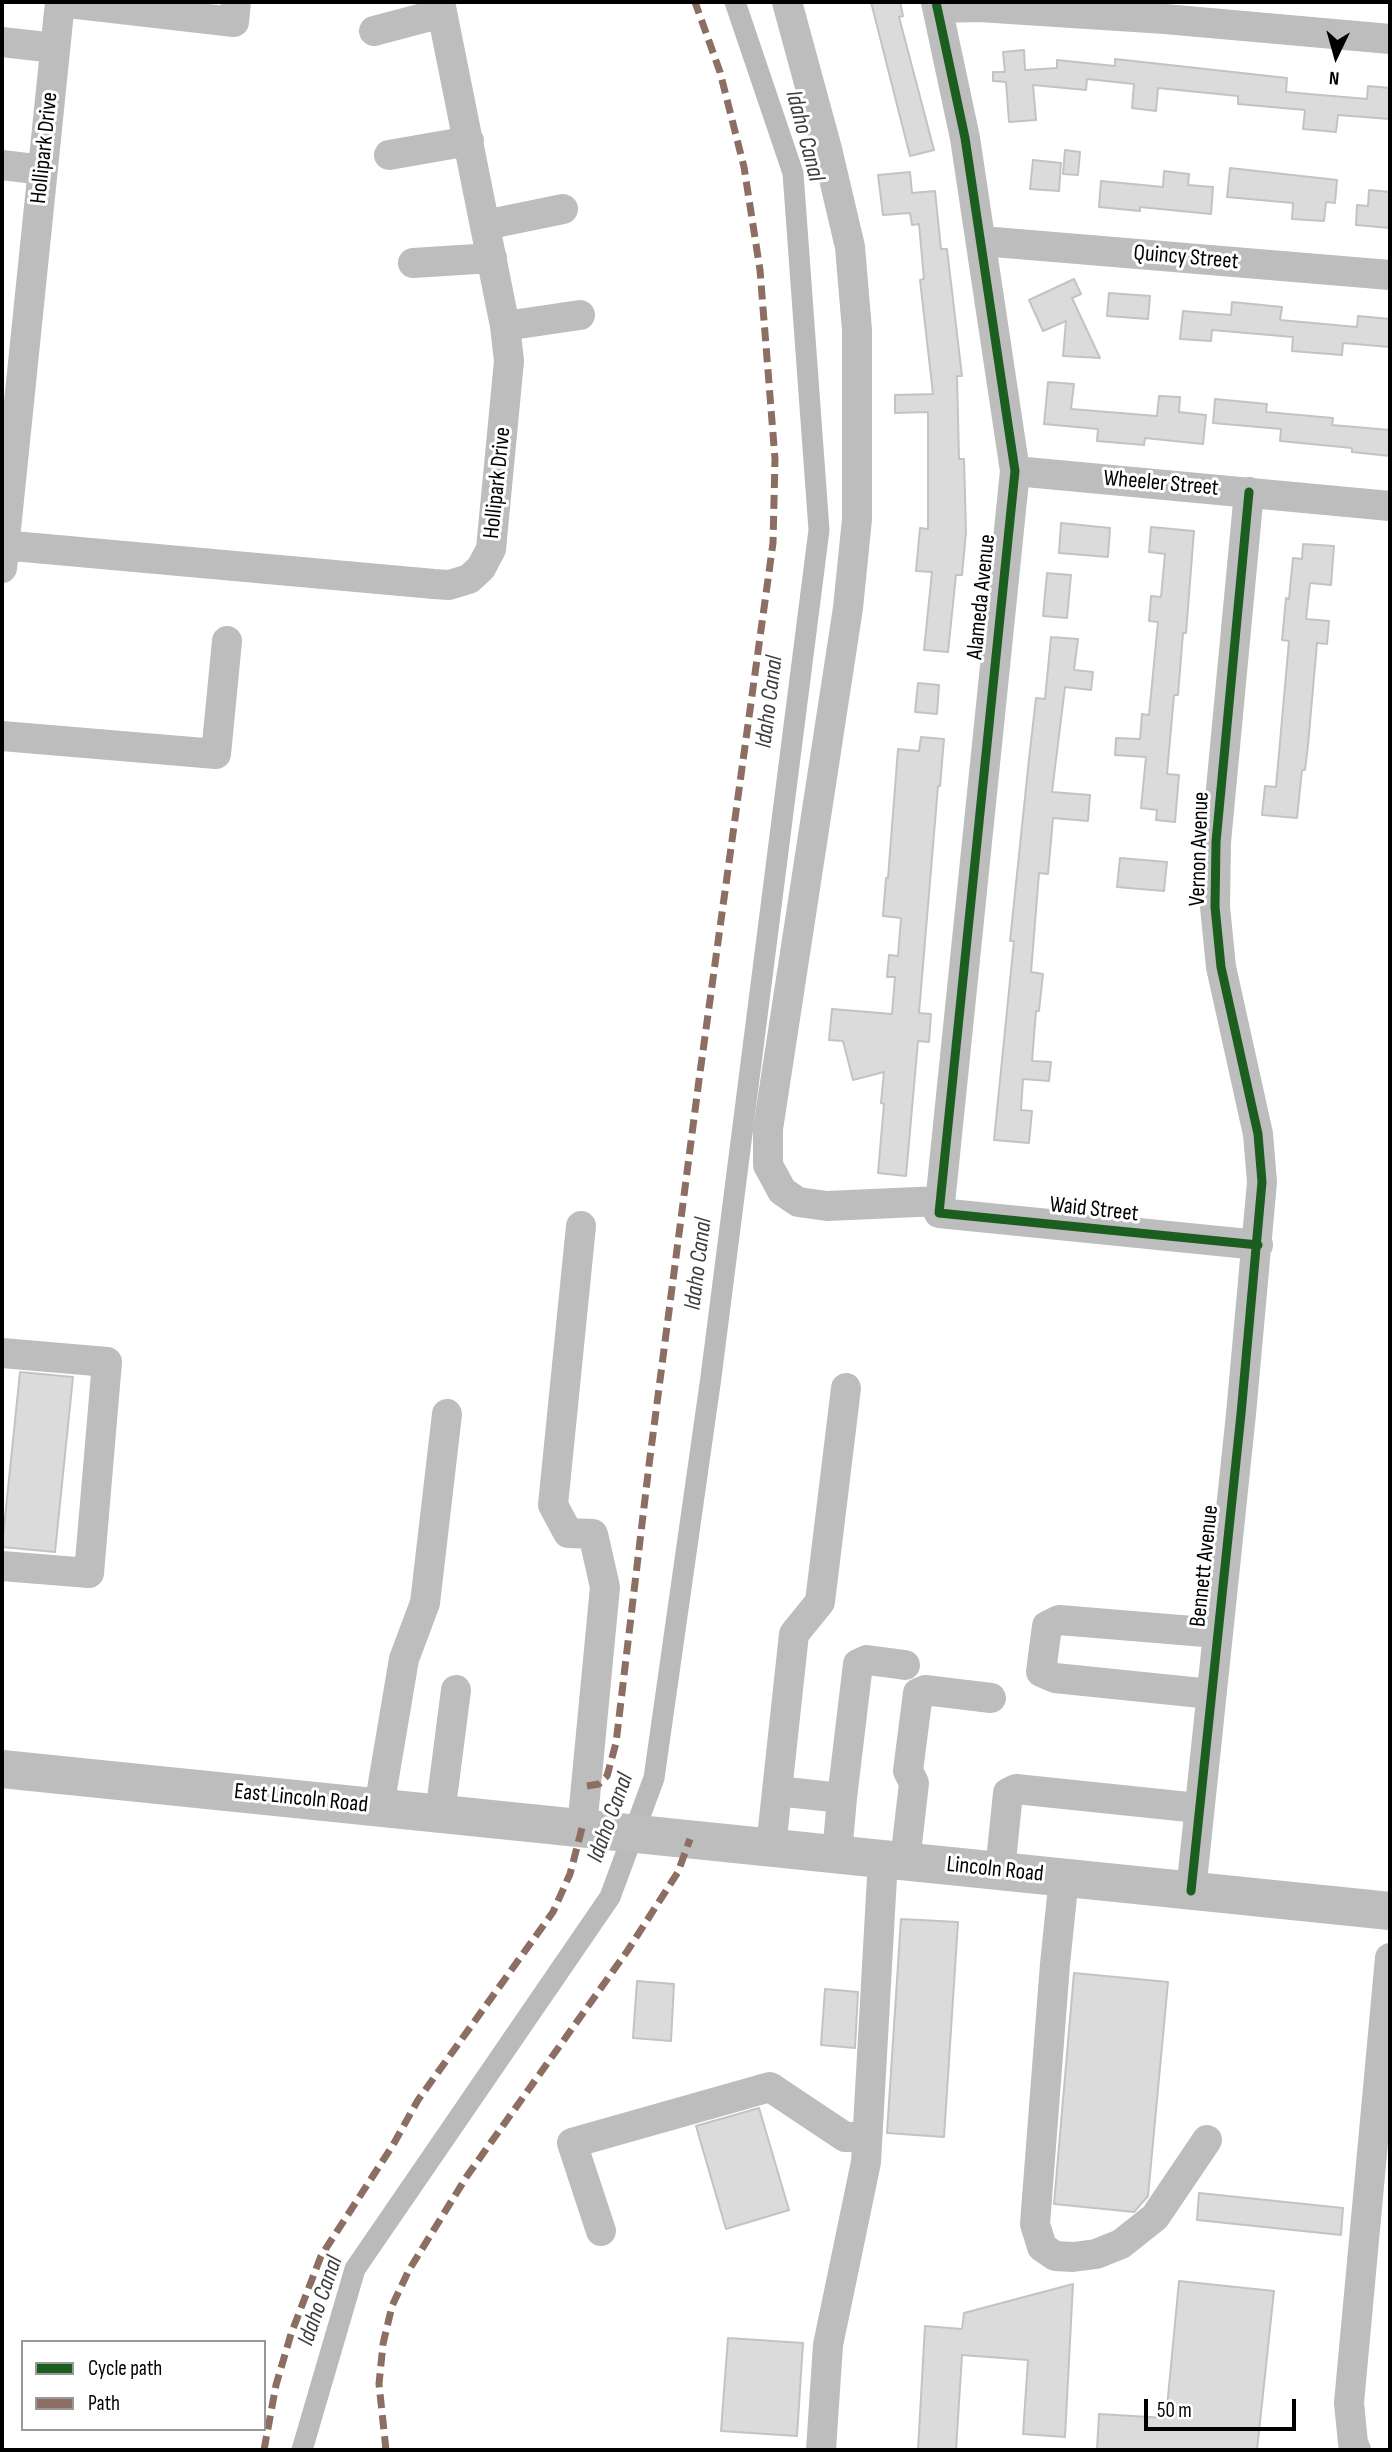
<!DOCTYPE html>
<style>
body{margin:0}
#map{position:relative;width:1392px;height:2452px;overflow:hidden;background:#fff;font-family:"Sofia Sans Condensed",sans-serif}
canvas{display:block}
.frame{position:absolute;inset:0;border:4px solid #000;pointer-events:none}
.legend{position:absolute;left:21px;top:2340px;width:245px;height:91px;box-sizing:border-box;background:#fff;border:2px solid #999;margin:0;padding:9px 12px;list-style:none;font-size:21px;color:#000}
.legend li{display:flex;align-items:center;gap:14px;height:35px}
.legend b{width:35px;border:2px solid #999}
.north{position:absolute;left:1301px;top:21px;width:70px;height:70px;-webkit-text-stroke:5px #fff;paint-order:stroke;rotate:185deg;font-size:19px;font-weight:700;line-height:28px;text-align:center;color:#000}
.north::after{content:'';display:block;margin:auto;width:24px;height:32px;background:#000;clip-path:polygon(50% 0,100% 100%,50% 72%,0 100%)}
.scale{position:absolute;left:1144px;top:2399px;width:152px;height:32px;box-sizing:border-box;border:4px solid #000;border-top:0;padding-left:9px;font-size:21px;line-height:24px;white-space:nowrap;color:#000;-webkit-text-stroke:5px #fff;paint-order:stroke}
</style>
<div id="map">
<canvas width="1392" height="2452"></canvas>
<div class="frame"></div>
<ul class="legend">
<li><b style="height:9px;background:#1b5e20"></b>Cycle path</li>
<li><b style="height:9px;background:#8d6e63"></b>Path</li>
</ul>
<div class="north">N</div>
<div class="scale">50 m</div>
</div>
<script>
const g = document.querySelector('canvas').getContext('2d');
g.lineJoin = 'round';
function shape(rows) {
  const path = new Path2D();
  for (const r of rows) {
    path.moveTo(r[0], r[1]);
    for (let i = 2; i < r.length; i += 2) path.lineTo(r[i], r[i + 1]);
  }
  return path;
}
function strokePath(path, color, width, dash) {
  g.strokeStyle = color;
  g.lineWidth = width;
  g.lineCap = dash ? 'butt' : 'round';
  g.setLineDash(dash || []);
  g.stroke(path);
}
function fillPath(path, color) {
  g.fillStyle = color;
  g.fill(path, 'evenodd');
}
function write(font, color, halo, rows, align = 'center') {
  g.font = font + ' "Sofia Sans Condensed",sans-serif';
  g.lineWidth = 6;
  g.setLineDash([]);
  g.textBaseline = 'middle';
  g.strokeStyle = halo;
  g.fillStyle = color;
  for (const [text, x, y, turn = 0] of rows) {
    g.save();
    g.translate(x, y);
    g.rotate((+turn || 0) * Math.PI / 180);
    g.textAlign = isNaN(turn) ? turn : align;
    if (halo) g.strokeText(text, 0, 0);
    g.fillText(text, 0, 0);
    g.restore();
  }
}
const canal = shape([
 [302,2450,355,2269,610,1897,654,1778,711,1377,819,530,793,173,735,2]
]);
const building = shape([
 [871,2,900,2,903,16,899,17,934,150,910,156,871,2],
 [1024,50,1025,70,1057,68,1057,60,1115,66,1115,59,1287,78,1286,92,1367,99,1368,86,1390,88,1390,119,1338,115,1336,132,1303,129,1305,110,1238,104,1238,96,1158,88,1156,111,1132,108,1134,84,1087,79,1086,90,1033,85,1036,120,1009,122,1006,82,993,81,993,72,1005,72,1003,52,1024,50],
 [1065,150,1080,152,1078,175,1063,174,1065,150],
 [1033,160,1061,163,1059,191,1030,189,1033,160],
 [1230,168,1337,180,1335,203,1326,202,1324,221,1292,219,1293,203,1227,197,1230,168],
 [1164,171,1189,174,1188,185,1213,187,1211,214,1140,207,1140,211,1099,207,1101,181,1163,187,1164,171],
 [910,172,912,193,935,191,941,249,947,249,962,376,957,376,959,459,964,459,966,532,962,575,956,575,948,652,924,650,932,572,916,571,920,528,928,529,928,412,895,413,895,395,933,394,920,280,924,279,919,224,912,225,910,213,883,215,878,175,910,172],
 [1369,190,1390,192,1390,228,1356,225,1357,205,1368,206,1369,190],
 [1074,279,1081,294,1072,298,1100,358,1063,356,1066,321,1043,331,1029,300,1074,279],
 [1109,293,1150,296,1148,319,1107,316,1109,293],
 [1232,302,1282,307,1280,320,1357,327,1358,316,1390,319,1390,347,1343,343,1342,355,1292,351,1293,337,1212,330,1211,341,1180,339,1183,311,1231,315,1232,302],
 [1048,382,1074,384,1071,409,1157,416,1159,396,1180,397,1179,412,1206,415,1203,444,1145,438,1144,445,1097,441,1098,429,1044,424,1048,382],
 [1215,399,1267,404,1266,412,1333,418,1332,425,1390,430,1390,456,1352,452,1352,448,1280,441,1281,429,1213,423,1215,399],
 [1061,523,1110,528,1108,557,1059,553,1061,523],
 [1151,527,1194,531,1186,633,1183,633,1178,695,1174,695,1167,774,1179,775,1175,822,1156,820,1157,810,1141,808,1146,757,1115,755,1116,738,1140,739,1142,714,1149,715,1158,622,1149,621,1151,596,1161,597,1165,554,1149,552,1151,527],
 [1303,544,1334,546,1331,585,1310,583,1306,619,1329,621,1327,644,1317,643,1308,745,1305,770,1302,770,1297,818,1262,815,1265,786,1276,787,1289,641,1282,640,1286,598,1289,599,1293,558,1302,559,1303,544],
 [1047,573,1071,575,1067,618,1043,616,1047,573],
 [1051,637,1078,639,1074,670,1093,672,1091,690,1065,687,1052,792,1090,795,1088,821,1053,818,1048,874,1039,873,1031,972,1043,974,1039,1011,1036,1011,1032,1061,1051,1062,1049,1081,1023,1079,1021,1110,1032,1111,1029,1143,994,1140,1014,941,1010,941,1029,759,1036,698,1045,699,1051,637],
 [918,683,939,685,937,714,915,712,918,683],
 [921,737,944,739,940,786,938,786,919,1013,931,1014,929,1042,918,1041,906,1176,878,1173,884,1104,881,1103,884,1072,853,1080,843,1041,829,1040,832,1009,892,1014,895,977,887,977,889,955,898,956,901,918,883,916,886,878,888,878,898,749,919,751,921,737],
 [1120,858,1167,862,1164,891,1117,887,1120,858],
 [20,1372,73,1377,55,1552,2,1547,20,1372],
 [901,1919,958,1922,944,2137,887,2133,901,1919],
 [1074,1973,1168,1982,1148,2196,1134,2212,1054,2204,1074,1973],
 [637,1981,674,1984,671,2041,633,2038,637,1981],
 [825,1989,858,1992,855,2048,821,2045,825,1989],
 [759,2108,789,2210,726,2229,696,2126,759,2108],
 [1199,2193,1343,2208,1341,2235,1197,2220,1199,2193],
 [1179,2281,1274,2291,1257,2450,1097,2450,1099,2414,1166,2418,1179,2281],
 [1073,2284,1065,2437,1023,2434,1028,2360,962,2355,956,2450,918,2450,925,2326,962,2329,964,2313,1073,2284],
 [728,2338,803,2343,797,2436,721,2431,728,2338]
]);
const minor = shape([
 [787,2,827,149,850,247,857,330,857,519,848,608,768,1129,768,1165,782,1191,798,1202,827,1206,940,1201],
 [936,2,965,138,1015,471,939,1213,1258,1245],
 [938,8,979,7,1165,19,1390,39],
 [374,31,442,13],
 [2,42,55,48],
 [389,155,469,141],
 [2,165,43,170],
 [485,225,563,209],
 [982,241,1390,275],
 [413,263,492,258],
 [505,326,580,315],
 [1015,471,1390,506],
 [2,545,434,584,449,585,469,579,481,568,491,549,509,361,505,326,440,2],
 [2,568,60,2,234,22,236,2],
 [2,736,216,754,227,641],
 [581,1226,553,1505,568,1533,593,1534,605,1587,582,1828],
 [2,1353,107,1362,89,1573,2,1566],
 [1211,1694,1055,1678,1041,1672,1047,1626,1059,1620,1217,1633],
 [777,1791,794,1634,820,1602,846,1388],
 [842,1798,858,1664,867,1660,905,1665],
 [379,1807,404,1659,425,1603,447,1414],
 [440,1814,456,1690],
 [771,1847,777,1791,842,1798,837,1854],
 [905,1861,914,1783,908,1771,918,1693,925,1690,991,1698],
 [1000,1871,1008,1793,1016,1789,1198,1808],
 [1064,1877,1055,1964,1035,2224,1042,2247,1055,2256,1073,2257,1096,2254,1121,2244,1155,2217,1207,2140],
 [1191,1891,1241,1414,1262,1182,1258,1134,1221,967,1215,907,1216,842,1249,492],
 [601,2231,572,2143,770,2087,845,2137,867,2137],
 [821,2450,828,2345,866,2162,883,1859],
 [1356,2450,1353,2443,1349,2403,1390,1958]
]);
const major = shape([
 [2,1769,1390,1911]
]);
const quiet = shape([
 [587,1786,599,1784,607,1776,616,1743,649,1465,699,1080,773,543,775,459,760,270,744,167,720,72,695,2],
 [264,2450,276,2385,291,2334,321,2256,393,2145,418,2100,553,1912,570,1874,582,1828],
 [386,2450,379,2384,383,2344,392,2306,409,2270,467,2176,628,1950,678,1872,690,1839]
]);
const cycleway = shape([
 [936,2,965,138,1015,471,939,1213,1258,1245],
 [1191,1891,1241,1414,1262,1182,1258,1134,1221,967,1215,907,1216,842,1249,492]
]);
const streetNames = [
 ["Hollipark Drive",45,148,-84],
 ["Quincy Street",1186,258,5],
 ["Hollipark Drive",498,483,-84],
 ["Wheeler Street",1161,484,5],
 ["Alameda Avenue",982,597,-84],
 ["Vernon Avenue",1200,849,-88],
 ["Waid Street",1094,1210,6],
 ["Bennett Avenue",1205,1566,-84],
 ["East Lincoln Road",301,1799,6],
 ["Lincoln Road",995,1870,6]
];
const waterNames = [
 ["Idaho Canal",804,136,75],
 ["Idaho Canal",770,702,-83],
 ["Idaho Canal",699,1264,-83],
 ["Idaho Canal",611,1818,-70],
 ["Idaho Canal",321,2301,-71]
];
strokePath(canal, '#bababa', 21);
fillPath(building, '#dbdbdb');
strokePath(building, '#c3c3c3', 2);
strokePath(minor, '#bdbdbd', 30);
strokePath(major, '#bdbdbd', 38);
strokePath(quiet, '#8d6e63', 7, [14, 7]);
strokePath(cycleway, '#1b5e20', 9);
write('23px', '#000', '#fff', streetNames);
write('italic 24px', '#3d3d3d', '#fff', waterNames);
</script>
